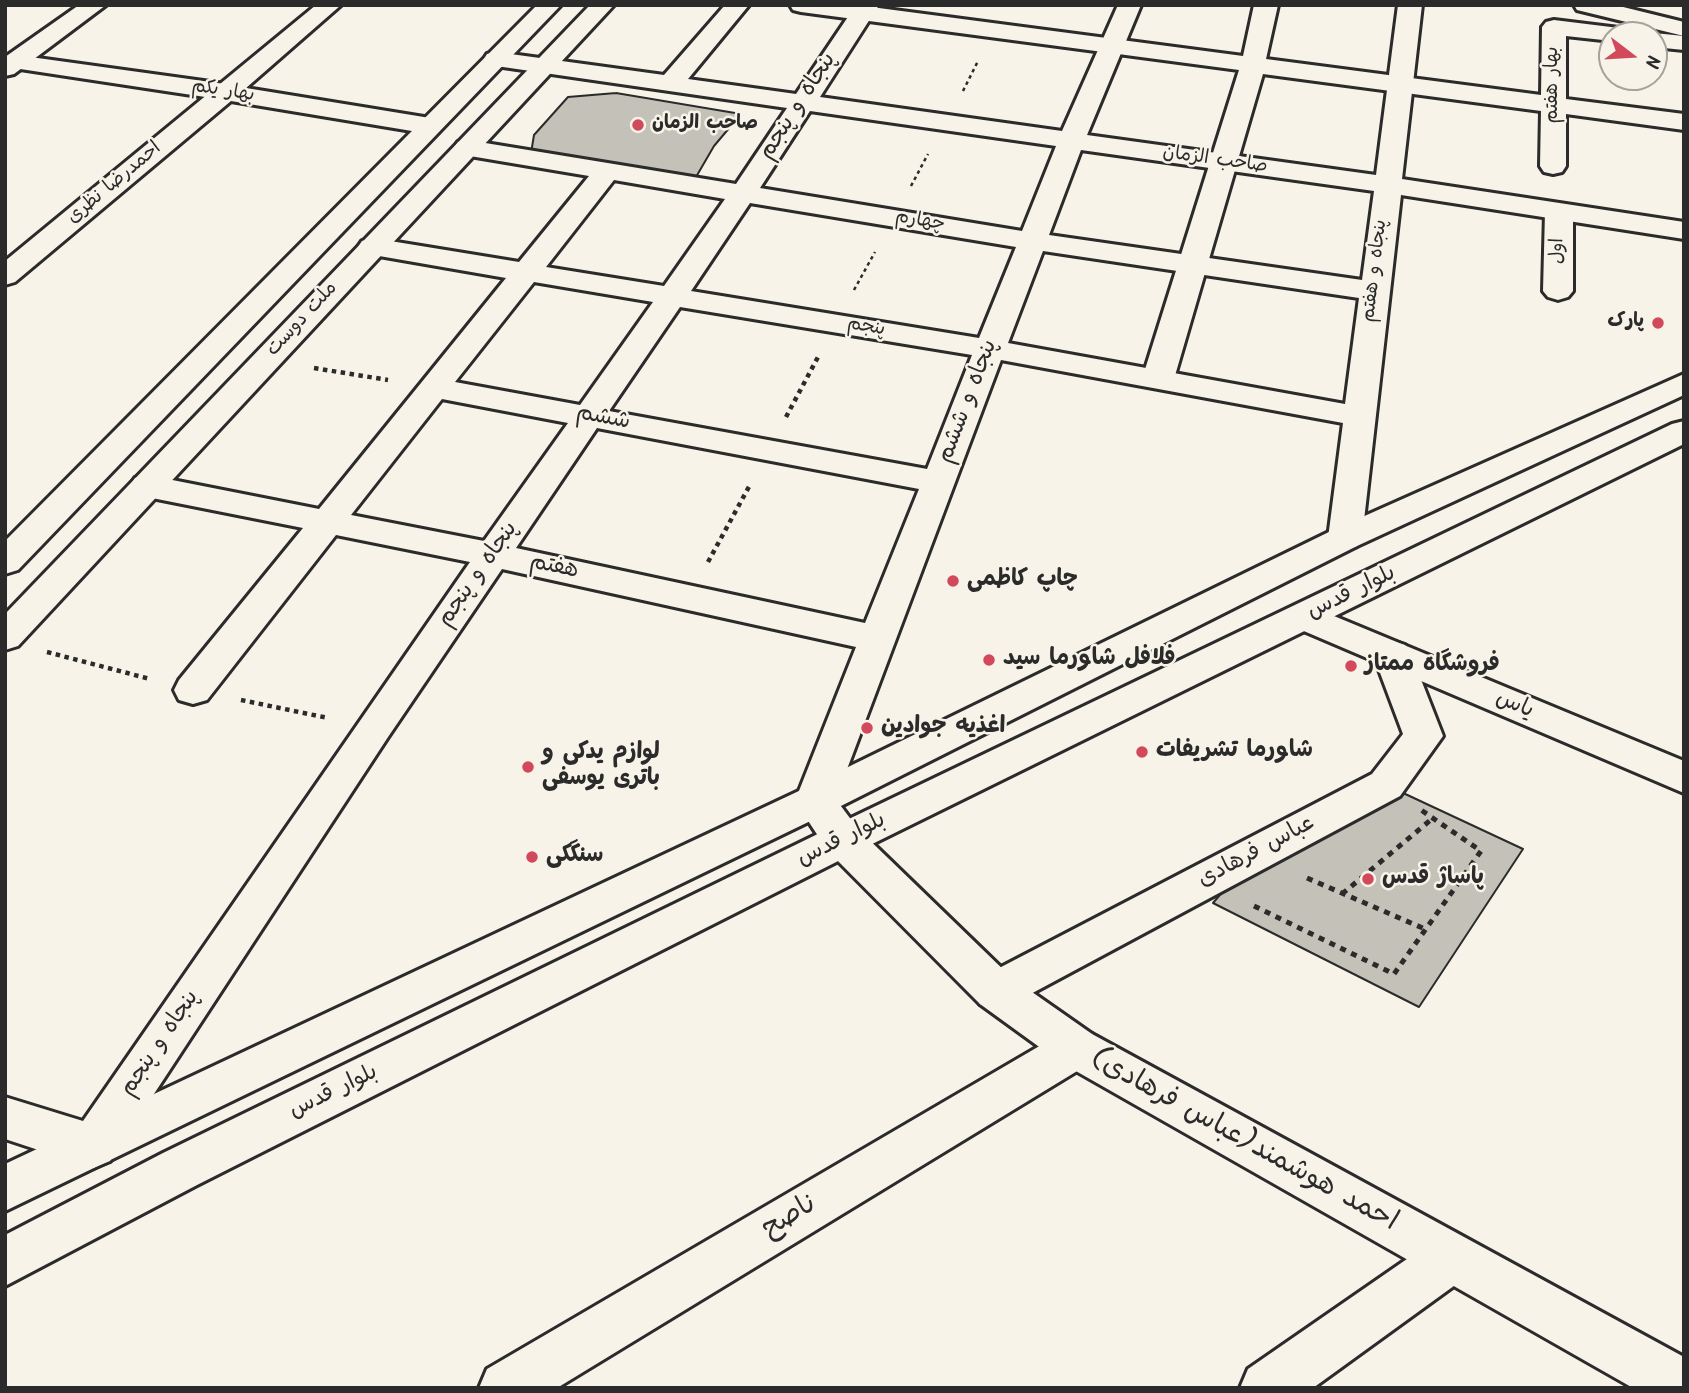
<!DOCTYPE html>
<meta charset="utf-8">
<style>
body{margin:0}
#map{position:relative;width:1689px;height:1393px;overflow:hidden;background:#f7f3e8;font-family:Kalam,sans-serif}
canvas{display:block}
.frame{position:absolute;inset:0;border:7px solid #2b2b2b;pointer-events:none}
.north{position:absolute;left:1598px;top:21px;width:70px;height:70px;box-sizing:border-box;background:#f7f3e8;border:2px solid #a5a39c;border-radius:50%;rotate:107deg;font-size:19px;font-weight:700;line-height:28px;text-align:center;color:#2b2b2b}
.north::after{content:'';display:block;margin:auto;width:24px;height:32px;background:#d1495b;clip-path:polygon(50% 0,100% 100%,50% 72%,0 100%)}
</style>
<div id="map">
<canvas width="1689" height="1393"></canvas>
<div class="frame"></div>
<div class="north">N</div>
</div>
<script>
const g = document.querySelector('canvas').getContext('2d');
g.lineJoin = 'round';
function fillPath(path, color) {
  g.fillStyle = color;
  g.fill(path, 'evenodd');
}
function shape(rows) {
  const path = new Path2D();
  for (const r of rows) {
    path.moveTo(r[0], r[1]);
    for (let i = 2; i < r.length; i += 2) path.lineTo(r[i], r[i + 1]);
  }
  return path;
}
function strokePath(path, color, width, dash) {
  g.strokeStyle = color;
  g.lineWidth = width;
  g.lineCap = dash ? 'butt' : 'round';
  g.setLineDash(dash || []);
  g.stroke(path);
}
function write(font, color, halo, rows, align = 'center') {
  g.font = font + ' Kalam,"Playpen Sans Arabic",sans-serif';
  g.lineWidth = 5;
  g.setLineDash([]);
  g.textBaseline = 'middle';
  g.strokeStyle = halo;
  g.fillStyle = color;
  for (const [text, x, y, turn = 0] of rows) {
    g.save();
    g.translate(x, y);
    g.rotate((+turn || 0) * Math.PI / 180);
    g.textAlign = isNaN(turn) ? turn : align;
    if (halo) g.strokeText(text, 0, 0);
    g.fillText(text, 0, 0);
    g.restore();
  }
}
const building = shape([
 [616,93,741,114,714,146,696,177,531,153,534,135,568,97,616,93],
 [1386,785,1523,849,1419,1007,1213,903,1254,855,1386,785]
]);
const pathFar2 = shape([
 [963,91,978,61],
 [911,186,928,154],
 [854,290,875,252]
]);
const pathFar1 = shape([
 [314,368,388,380],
 [786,417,818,357],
 [708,562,751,483],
 [47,652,150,679],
 [241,700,328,718]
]);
const path = shape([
 [1307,878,1425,929],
 [1342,894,1433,818],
 [1254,906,1394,974,1481,851,1421,810]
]);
const pedestrian = shape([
 [790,5,856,5,1243,56,1254,5,1278,5,1266,59,1541,95,1542,27,1546,22,1554,20,1619,28,1627,30,1631,35,1612,35,1612,41,1566,36,1566,99,1684,114,1684,130,1566,114,1566,166,1562,172,1553,174,1544,172,1540,166,1541,111,1263,74,1174,379,1169,386,1158,388,1147,386,1142,379,1239,70,801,12,793,10,790,5],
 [1654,33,1684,36,1684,50,1654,47,1654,35,1645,35,1654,33],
 [16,55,225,84,234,87,238,92,234,97,225,100,7,67,5,60,16,55],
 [1559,204,1569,206,1573,212,1573,291,1568,297,1558,300,1548,297,1543,291,1545,212,1549,206,1559,204]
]);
const minor = shape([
 [79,5,106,5,14,74,5,76,5,57,79,5],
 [316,5,341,5,246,88,430,118,439,121,443,126,439,131,430,134,231,101,15,282,5,285,5,261,316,5],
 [725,5,749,5,688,79,796,94,856,5,879,5,820,97,1062,131,1118,5,1141,5,1087,135,1376,175,1398,5,1422,5,1402,179,1684,222,1684,239,1401,195,1362,538,1357,546,1345,549,1333,546,1328,538,1343,423,1001,360,835,801,829,812,815,817,801,812,795,801,856,647,502,569,388,737,110,1161,93,1168,5,1139,5,1097,83,1121,470,562,336,535,207,700,193,704,179,700,174,690,179,680,303,528,147,497,135,494,130,486,135,478,147,475,319,509,506,278,362,253,358,247,362,241,372,238,519,262,589,176,458,154,454,148,458,142,467,140,736,184,787,108,496,66,487,64,484,59,487,54,496,52,664,75,725,5],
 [810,111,1056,146,1022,231,760,188,810,111],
 [1081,150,1374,191,1362,280,1049,235,1081,150],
 [614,180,725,199,664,286,546,267,614,180],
 [750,203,1016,247,979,338,691,291,750,203],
 [1043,251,1359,298,1345,404,1008,343,1043,251],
 [534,282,653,302,580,405,455,382,534,282],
 [680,307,972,355,927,469,609,411,680,307],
 [442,399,568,423,484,541,351,515,442,399],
 [597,428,919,489,865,623,516,548,597,428],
 [1574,5,1615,5,1684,22,1684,36,1577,10,1574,5],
 [1392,641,1405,645,1411,654,1443,736,1400,796,1012,1004,996,1010,980,1004,973,991,980,978,1372,774,1403,734,1373,654,1379,645,1392,641],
 [1076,1028,1092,1034,1099,1048,1092,1062,557,1388,479,1388,487,1369,1060,1034,1076,1028],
 [1451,1234,1469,1241,1476,1258,1469,1275,1313,1388,1240,1388,1248,1369,1433,1241,1451,1234]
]);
const tertiary = shape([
 [537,5,561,5,18,570,5,574,5,541,537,5],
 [590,5,614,5,18,646,5,650,5,614,590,5],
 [1305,604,1684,761,1684,793,1292,626,1287,617,1292,608,1305,604],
 [815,785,829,790,858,829,1012,978,1092,1034,1684,1357,1684,1388,1633,1388,1060,1062,980,1004,828,851,795,801,801,790,815,785]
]);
const secondary = shape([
 [1684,374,1684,395,1357,546,829,812,5,1211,5,1164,801,790,1333,530,1684,374],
 [1684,421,1684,444,858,851,197,1185,5,1286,5,1235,163,1153,828,829,1672,424,1684,421]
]);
const markers = [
 [638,125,7,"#d1495b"],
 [1658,323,7,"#d1495b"],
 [953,581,7,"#d1495b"],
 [989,660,7,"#d1495b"],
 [1351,666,7,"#d1495b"],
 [867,728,7,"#d1495b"],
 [1142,752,7,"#d1495b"],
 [528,767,7,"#d1495b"],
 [532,857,7,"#d1495b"],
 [1368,879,7,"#d1495b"]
];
const farStreetnames = [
 ["بهار هفتم",1554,85,-90],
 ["بهار یکم",223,92,9],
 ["صاحب الزمان",1215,161,8],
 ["احمدرضا نظری",115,184,-40],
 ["چهارم",920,222,10],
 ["اول",1559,251,-89],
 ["پنجاه و هفتم",1376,271,-83],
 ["ملت دوست",303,320,-47],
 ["پنجم",866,328,10]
];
const farPoinames = [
 ["صاحب الزمان",652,125],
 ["پارک",1644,323,"right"]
];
const streetNames = [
 ["پنجاه و پنجم",799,107,-57],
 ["پنجاه و ششم",969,402,-69],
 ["ششم",603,419,11],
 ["هفتم",554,568,12],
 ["پنجاه و پنجم",479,575,-55],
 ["بلوار قدس",1352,594,-26],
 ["یاس",1514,706,23],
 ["بلوار قدس",842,841,-26],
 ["عباس فرهادی",1257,853,-28],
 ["پنجاه و پنجم",161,1044,-56],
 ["بلوار قدس",334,1093,-26]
];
const poiNames = [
 ["چاپ كاظمى",967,581],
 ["فلافل شاورما سید",1003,660],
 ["فروشگاه ممتاز",1365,666],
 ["اغذیه جوادین",881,728],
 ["شاورما تشریفات",1156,752],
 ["لوازم یدکی و",542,754],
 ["باتری یوسفی",542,780],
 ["سنگکی",546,857],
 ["پاساژ قدس",1382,879]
];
const nearStreetnames = [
 ["احمد هوشمند(عباس فرهادی)",1243,1142,29],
 ["ناصح",791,1218,-31]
];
fillPath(building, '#c4c1b9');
strokePath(building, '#2b2b2b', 2);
strokePath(pedestrian, '#2b2b2b', 6);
strokePath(minor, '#2b2b2b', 6);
strokePath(tertiary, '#2b2b2b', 6);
strokePath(secondary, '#2b2b2b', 6);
strokePath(pathFar2, '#2b2b2b', 2.5, [3.5, 3.5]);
strokePath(pathFar1, '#2b2b2b', 4.5, [4.5, 4.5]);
strokePath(path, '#2b2b2b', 5, [6, 6]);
fillPath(pedestrian, '#f7f3e8');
fillPath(minor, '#f7f3e8');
fillPath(tertiary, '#f7f3e8');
fillPath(secondary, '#f7f3e8');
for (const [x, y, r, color] of markers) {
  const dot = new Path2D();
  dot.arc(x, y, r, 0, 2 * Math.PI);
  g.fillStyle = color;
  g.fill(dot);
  strokePath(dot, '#f7f3e8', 2.5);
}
write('19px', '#2b2b2b', '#f7f3e8', farStreetnames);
write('bold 19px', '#2b2b2b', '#f7f3e8', farPoinames, 'left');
write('23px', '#2b2b2b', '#f7f3e8', streetNames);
write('bold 23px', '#2b2b2b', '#f7f3e8', poiNames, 'left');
write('28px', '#2b2b2b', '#f7f3e8', nearStreetnames);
</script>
